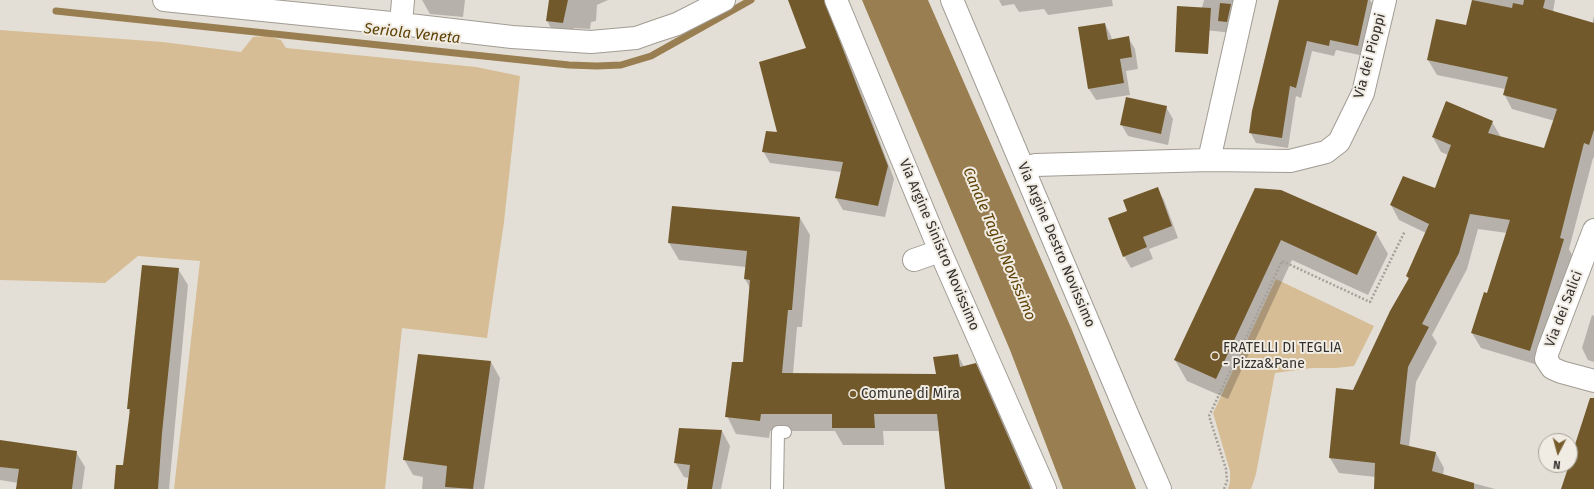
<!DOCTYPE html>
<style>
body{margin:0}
#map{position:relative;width:1594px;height:489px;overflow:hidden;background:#e4dfd6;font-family:"Fira Sans",sans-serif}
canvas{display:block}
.north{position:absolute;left:1538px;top:433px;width:40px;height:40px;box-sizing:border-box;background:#f1ece3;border:1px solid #a5a29b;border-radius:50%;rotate:186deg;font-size:11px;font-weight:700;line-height:16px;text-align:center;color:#34322f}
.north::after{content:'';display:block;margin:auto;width:14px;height:18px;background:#765b2d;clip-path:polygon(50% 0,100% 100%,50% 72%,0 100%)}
</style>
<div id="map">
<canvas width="1594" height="489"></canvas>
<div class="north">N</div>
</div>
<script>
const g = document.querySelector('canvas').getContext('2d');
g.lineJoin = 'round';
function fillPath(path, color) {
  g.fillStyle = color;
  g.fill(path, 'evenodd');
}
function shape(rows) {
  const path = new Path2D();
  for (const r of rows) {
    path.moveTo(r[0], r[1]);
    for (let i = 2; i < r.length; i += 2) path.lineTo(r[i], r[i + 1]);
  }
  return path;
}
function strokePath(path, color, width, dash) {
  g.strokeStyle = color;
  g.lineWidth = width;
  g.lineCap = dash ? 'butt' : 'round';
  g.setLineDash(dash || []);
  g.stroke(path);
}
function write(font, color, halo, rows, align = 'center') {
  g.font = font + ' "Fira Sans",sans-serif';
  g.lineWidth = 4;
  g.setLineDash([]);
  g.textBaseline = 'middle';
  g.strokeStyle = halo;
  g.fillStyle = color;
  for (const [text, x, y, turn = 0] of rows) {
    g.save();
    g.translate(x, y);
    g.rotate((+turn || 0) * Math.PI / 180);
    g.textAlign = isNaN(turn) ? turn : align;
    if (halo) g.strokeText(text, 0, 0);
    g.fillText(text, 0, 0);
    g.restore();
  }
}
const green = shape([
 [0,30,163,42,241,52,253,37,267,36,281,40,286,48,476,67,520,76,504,222,487,338,402,328,385,489,174,489,200,261,138,256,105,283,0,280],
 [1276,279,1374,326,1354,366,1336,368,1312,368,1275,373,1256,474,1251,489,1228,489,1230,482,1230,471,1213,413]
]);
const water = shape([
 [862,0,928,0,1072,330,1136,489,1063,489,1010,350]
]);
const shadow = shape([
 [422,0,465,0,463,17,430,14],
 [550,0,608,0,597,5,596,21,591,22,590,29,574,28,572,38,556,37,547,21],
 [789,0,827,0,831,10,831,18,867,107,894,179,885,217,843,210,836,198,841,172,770,163,763,151,779,133,807,49],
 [999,0,1112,0,1113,6,1048,15,1044,9,1019,12,1014,4,1002,6],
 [1204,0,1234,0,1233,33,1205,30,1199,19],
 [1280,0,1370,0,1374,6,1364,56,1336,50,1334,56,1312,51,1301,98,1296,96,1288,148,1256,143,1250,132],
 [1473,0,1555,0,1553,12,1592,24,1594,16,1594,158,1593,158,1569,249,1572,255,1538,365,1481,348,1472,333,1488,294,1507,233,1478,229,1467,269,1432,335,1437,343,1416,382,1409,447,1436,453,1444,468,1443,475,1495,489,1375,489,1376,477,1339,473,1330,458,1337,389,1354,391,1409,280,1407,276,1426,233,1399,220,1391,205,1435,190,1448,155,1441,152,1433,137,1492,122,1501,137,1545,149,1555,121,1512,109,1504,94,1505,89,1437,75,1428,60,1467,26],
 [1105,24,1111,36,1112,40,1128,37,1135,49,1138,69,1126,71,1130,95,1096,100,1089,89],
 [1166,107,1173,119,1168,145,1128,136,1121,124],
 [1157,188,1164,200,1178,238,1149,249,1153,259,1131,268,1124,256,1128,212],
 [1256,190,1376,233,1388,254,1368,295,1292,260,1228,399,1187,381,1175,360],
 [672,207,800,218,810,235,802,327,797,327,793,374,937,375,958,355,964,367,975,364,985,381,1033,489,946,489,940,431,883,431,884,445,843,445,835,431,770,431,769,438,736,434,727,416,744,364,750,288,745,279,746,267,679,260,669,243],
 [178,269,188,285,169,489,115,489,124,466,130,413,128,408],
 [1592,315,1594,316,1594,362,1588,360,1582,348],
 [491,362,500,378,484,489,422,489,423,477,413,475,404,459],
 [722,431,730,446,721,489,688,489,689,478,684,477,675,462],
 [0,441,76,452,85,467,82,489,17,489,18,483,0,480]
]);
const stream = shape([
 [56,11,569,65,597,66,621,65,651,56,751,0]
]);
const building = shape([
 [549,0,568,0,563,23,546,21],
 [788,0,824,0,888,166,878,206,835,198,843,162,762,152,766,131,777,132,759,62,806,48],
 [1279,0,1368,0,1358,46,1330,40,1329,46,1307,41,1296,88,1290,86,1282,138,1249,133,1252,111],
 [1472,0,1512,8,1513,3,1523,5,1524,0,1545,0,1543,8,1594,23,1594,130,1589,145,1584,143,1560,238,1564,239,1530,351,1471,333,1484,292,1487,293,1510,220,1470,214,1459,253,1422,324,1429,327,1408,367,1400,444,1436,452,1432,471,1474,483,1474,489,1374,489,1375,463,1329,458,1336,388,1353,390,1390,311,1409,278,1406,276,1429,224,1390,205,1403,176,1435,188,1451,145,1432,137,1446,101,1493,121,1488,133,1544,148,1557,109,1503,95,1508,77,1427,60,1436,19,1466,25],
 [1220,3,1231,4,1227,22,1218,21],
 [1177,6,1211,8,1208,54,1175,52],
 [1105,23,1108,40,1129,36,1132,57,1120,59,1124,83,1088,89,1078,27],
 [1126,97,1167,106,1161,134,1120,125],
 [1158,187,1172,226,1143,237,1147,247,1123,257,1108,218,1127,211,1123,200],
 [1255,188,1281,190,1377,232,1357,275,1281,240,1216,379,1174,360],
 [672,206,800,217,792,310,788,310,782,373,936,374,933,357,958,354,960,367,976,363,1031,489,945,489,937,414,874,414,875,428,832,428,832,414,761,414,760,421,725,417,732,362,743,362,750,280,744,279,747,251,668,243],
 [142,265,179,268,162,433,158,489,114,489,116,465,123,465,130,409,127,409],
 [418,354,491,361,473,489,445,487,447,466,403,460],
 [1590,398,1594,398,1594,489,1561,489,1569,465,1570,465,1570,460],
 [679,428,722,430,712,489,687,489,690,465,674,463],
 [0,440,77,451,72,489,16,489,19,469,0,467]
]);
const path = shape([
 [1224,489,1227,481,1226,469,1209,416,1282,261,1370,302,1405,231]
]);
const lane = shape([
 [777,489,778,432,785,432]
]);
const street = shape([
 [164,0,401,24,512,37,591,42,636,38,653,32,677,24,724,0],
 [836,0,940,251,1045,489],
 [952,0,1128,416,1160,489],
 [401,24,403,0],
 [1209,160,1245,0],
 [1024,168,1035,165,1209,160,1290,161,1326,152,1339,142,1363,93,1385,0],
 [1594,230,1548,351,1546,359,1552,368,1561,372,1594,381],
 [914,260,940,251]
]);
const markers = [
 [1215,356,4,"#765b2d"],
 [853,394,4,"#765b2d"]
];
const streetNames = [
 ["Via dei Pioppi",1370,56,-75],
 ["Via Argine Sinistro Novissimo",939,245,67],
 ["Via Argine Destro Novissimo",1056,245,67],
 ["Via dei Salici",1564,309,-69]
];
const poiNames = [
 ["FRATELLI DI TEGLIA",1223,348],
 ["- Pizza&Pane",1223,364],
 ["Comune di Mira",861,394]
];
const waterNames = [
 ["Seriola Veneta",412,34,6],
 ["Canale Taglio Novissimo",999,244,67]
];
fillPath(green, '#d6bd95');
fillPath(water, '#997e51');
fillPath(shadow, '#0003');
strokePath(stream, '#997e51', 7);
fillPath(building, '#72592c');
strokePath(lane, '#a19c94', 14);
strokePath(street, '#a19c94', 24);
strokePath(path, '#a4a09a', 2.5, [2, 2]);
strokePath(lane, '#fff', 12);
strokePath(street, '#fff', 22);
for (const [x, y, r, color] of markers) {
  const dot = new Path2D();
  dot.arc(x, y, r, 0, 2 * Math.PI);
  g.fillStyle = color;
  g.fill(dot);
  strokePath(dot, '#f1ece3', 1.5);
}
write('14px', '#34322f', '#f1ece3', streetNames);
write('14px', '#34322f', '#f1ece3', poiNames, 'left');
write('italic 15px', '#5e4206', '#f1ece3', waterNames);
</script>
